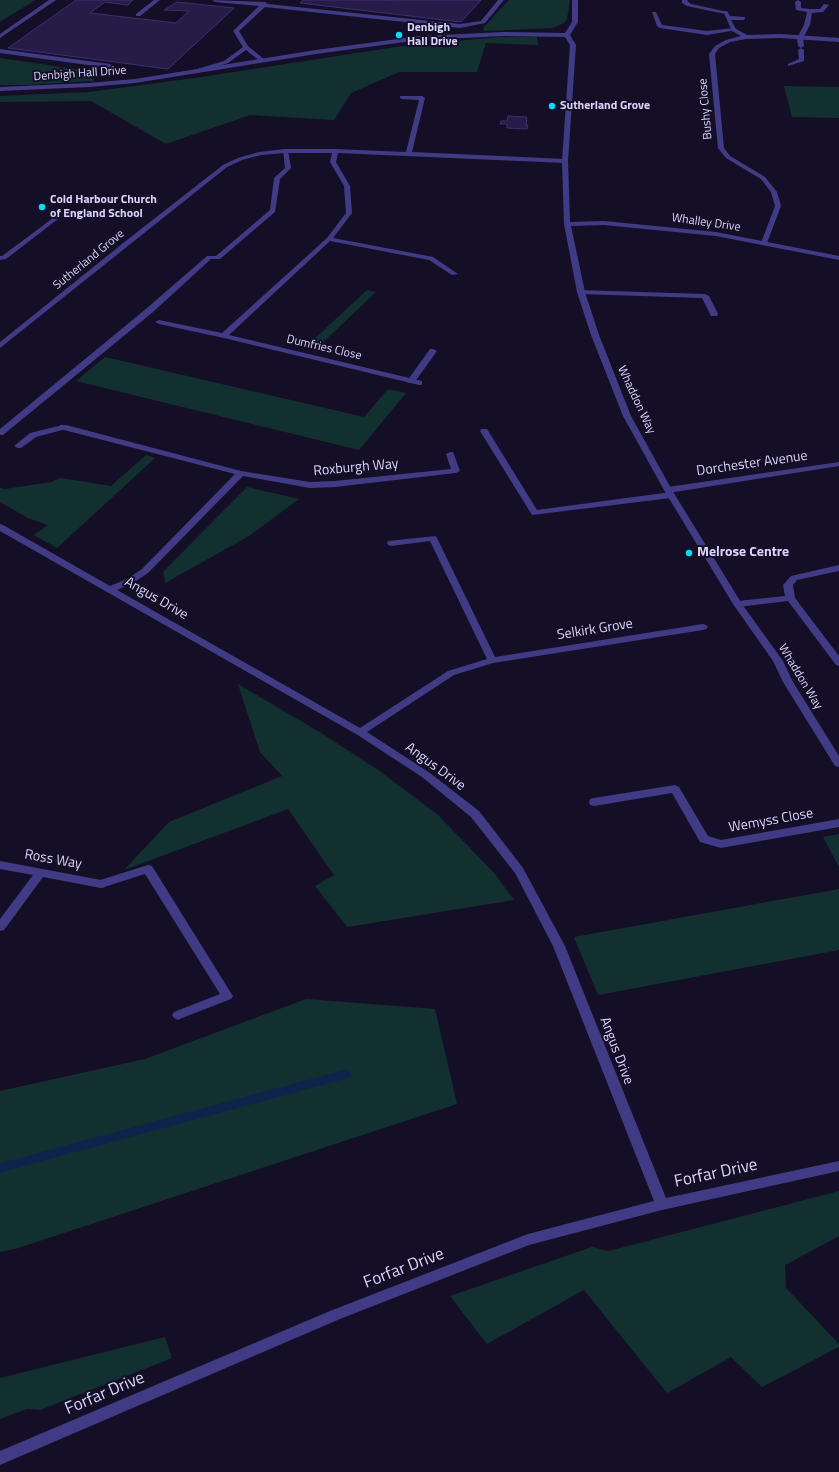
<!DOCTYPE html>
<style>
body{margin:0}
canvas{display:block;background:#140f26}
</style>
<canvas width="839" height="1472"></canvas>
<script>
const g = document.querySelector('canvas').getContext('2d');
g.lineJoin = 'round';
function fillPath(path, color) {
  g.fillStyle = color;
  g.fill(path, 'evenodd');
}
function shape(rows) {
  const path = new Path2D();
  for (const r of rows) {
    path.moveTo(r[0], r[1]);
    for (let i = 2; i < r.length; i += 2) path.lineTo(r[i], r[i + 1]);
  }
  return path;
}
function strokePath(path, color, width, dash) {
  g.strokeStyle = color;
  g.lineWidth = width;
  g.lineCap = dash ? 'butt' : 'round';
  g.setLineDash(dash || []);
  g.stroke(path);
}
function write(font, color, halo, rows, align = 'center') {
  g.font = font + ' "Titillium Web",sans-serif';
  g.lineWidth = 4;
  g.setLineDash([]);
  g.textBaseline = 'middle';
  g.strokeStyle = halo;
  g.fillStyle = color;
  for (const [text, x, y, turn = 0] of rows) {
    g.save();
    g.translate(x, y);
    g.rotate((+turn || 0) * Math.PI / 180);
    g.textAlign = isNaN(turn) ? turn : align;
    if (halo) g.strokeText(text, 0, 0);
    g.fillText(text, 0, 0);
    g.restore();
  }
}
const green = shape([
 [0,0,35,0,0,22],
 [509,0,570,0,567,19,564,23,553,28,484,31,483,28],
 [500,37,537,37,538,45,486,43,477,72,399,72,351,93,334,120,250,115,166,144,91,101,0,102,0,96,89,92,202,77,402,46],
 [0,58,81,70,84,76,94,79,93,81,25,85,0,85],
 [784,86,839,87,839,118,792,117],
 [367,290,376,292,319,346,309,344],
 [105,357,364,417,388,389,406,393,359,450,76,381],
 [146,455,155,458,57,548,34,535,48,525,28,518,0,502,0,488,5,489,51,482,61,478,111,486],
 [247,487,299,499,249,536,165,583,163,572],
 [238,684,321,733,378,770,438,815,495,874,514,900,347,927,315,886,334,875,288,809,124,870,169,822,282,776,260,752],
 [839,834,839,867,823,837],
 [839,889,839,950,598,995,574,937],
 [306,999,435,1009,457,1104,15,1249,0,1252,0,1091,145,1059],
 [839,1191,839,1236,785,1265,786,1288,839,1344,839,1347,762,1387,731,1357,667,1393,584,1290,487,1344,450,1296,592,1247,609,1251],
 [165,1337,172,1358,40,1410,27,1409,0,1419,0,1378]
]);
const stream = shape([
 [0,1168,346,1074]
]);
const building = shape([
 [76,0,133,0,128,5,105,2,90,13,176,23,189,11,164,10,177,2,234,8,168,69,8,48,76,0],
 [303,0,382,0,394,1,395,0,481,0,461,22,300,3,303,0],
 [508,116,527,117,526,125,528,125,527,129,507,128,507,124,500,124,501,121,507,121,508,116]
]);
const service = shape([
 [154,0,160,0,140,16,136,16,136,14,154,0],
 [682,0,688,0,687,1,691,4,728,12,725,14,687,6,682,3,682,0],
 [798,0,801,2,801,8,810,9,820,9,824,4,829,5,823,12,812,13,810,25,803,38,804,46,801,48,798,46,797,38,804,25,807,12,796,10,795,2,798,0],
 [652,12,656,12,662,25,707,31,734,28,737,30,707,35,660,28,657,26,652,12],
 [801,48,804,50,804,61,788,66,788,64,799,59,798,50,801,48],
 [283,150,288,151,291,168,280,179,275,212,220,259,211,259,153,312,3,435,0,435,0,429,147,308,207,256,216,256,270,210,274,178,285,168,283,150],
 [53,218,58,219,6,259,0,260,0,256,2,256,53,218],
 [578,290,705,294,709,296,718,314,717,316,711,316,702,298,581,294,578,294,578,290],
 [430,349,433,349,437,351,414,383,408,383,407,381,430,349],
 [63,425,66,425,66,429,36,437,21,448,18,448,14,446,30,433,63,425],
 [481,429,487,429,537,510,671,492,675,495,671,498,532,515,480,431,481,429],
 [839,565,839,571,797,580,793,585,795,598,839,656,839,666,836,665,788,601,738,607,733,604,738,601,785,596,783,585,791,576,839,565],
 [148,865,152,866,231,993,233,996,231,999,182,1018,178,1020,174,1018,172,1015,174,1012,220,994,145,874,101,888,97,887,96,884,97,881,148,865]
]);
const minor = shape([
 [49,0,56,0,0,38,0,34,49,0],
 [212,0,265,2,268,4,460,24,481,21,498,0,504,0,485,23,460,28,265,7,239,31,248,46,265,60,265,62,261,62,246,50,228,63,196,73,194,72,194,70,224,61,243,47,233,31,259,6,215,2,212,0],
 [723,11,727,11,730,16,745,17,745,19,743,20,731,20,736,29,747,35,780,34,839,38,839,42,780,38,746,39,730,42,719,48,715,54,724,148,730,156,765,177,777,192,781,206,767,243,764,245,761,243,775,206,771,192,761,179,726,158,718,148,709,54,715,46,726,40,741,36,732,31,723,11],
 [0,49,110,64,113,66,110,68,0,53,0,49],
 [400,96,422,96,425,98,412,152,565,159,568,161,565,163,338,153,336,162,350,186,352,213,333,238,433,257,458,274,452,275,429,260,330,241,229,335,422,381,422,385,419,385,224,338,159,324,155,322,159,320,222,333,327,238,346,213,344,186,330,162,332,153,285,153,261,155,242,160,227,167,0,348,0,342,127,240,223,165,238,158,259,152,285,149,335,149,406,152,419,100,402,99,400,98,400,96],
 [60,425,66,425,241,471,310,482,335,481,451,469,446,454,450,452,453,452,460,471,456,473,335,487,310,488,243,476,148,573,133,583,117,590,360,728,448,671,487,659,430,541,391,546,388,545,387,543,388,541,436,536,495,657,703,624,706,625,708,627,706,629,703,630,493,663,454,675,367,732,430,773,479,811,523,868,565,946,666,1198,839,1161,839,1171,662,1210,529,1245,340,1319,0,1465,0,1451,330,1311,528,1234,654,1201,553,946,515,873,471,817,422,777,356,734,0,531,0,524,3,525,110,586,127,579,142,569,235,474,60,429,60,425],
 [839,462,839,466,668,493,664,490,668,487,839,462],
 [675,785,679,787,708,836,721,840,839,819,839,827,721,848,700,842,672,793,594,806,590,805,589,802,590,799,594,798,675,785],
 [0,861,101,880,105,881,106,884,105,887,101,888,43,877,4,930,0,931,0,919,33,875,0,869,0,861]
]);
const tertiary = shape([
 [572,0,578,0,578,22,570,35,576,45,568,161,570,222,604,221,716,232,839,256,839,260,716,236,604,225,571,226,585,292,599,335,631,416,672,490,742,604,783,661,793,682,839,756,839,767,835,766,783,682,773,661,733,604,664,490,623,416,591,335,577,292,564,224,562,161,570,45,565,37,504,36,420,40,316,54,135,83,89,87,0,91,0,87,89,83,135,79,316,50,420,36,504,32,565,33,572,22,572,0]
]);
const markers = [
 [399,35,4,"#03dcfc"],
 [552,106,4,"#03dcfc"],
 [42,207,4,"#03dcfc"],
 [689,553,4,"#03dcfc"]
];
const farPoinames = [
 ["Denbigh",407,28],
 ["Hall Drive",407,42],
 ["Sutherland Grove",560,106],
 ["Cold Harbour Church",50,200],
 ["of England School",50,214]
];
const farStreetnames = [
 ["Denbigh Hall Drive",80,74,-4],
 ["Bushy Close",706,109,-95],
 ["Whalley Drive",706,223,8],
 ["Sutherland Grove",89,260,-39],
 ["Dumfries Close",324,348,13],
 ["Whaddon Way",636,400,65],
 ["Whaddon Way",800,677,59]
];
const streetNames = [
 ["Dorchester Avenue",752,464,-8],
 ["Roxburgh Way",356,468,-5],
 ["Angus Drive",156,599,30],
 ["Selkirk Grove",595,630,-9],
 ["Angus Drive",435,767,36],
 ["Wemyss Close",771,821,-10],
 ["Ross Way",53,860,10],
 ["Angus Drive",616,1051,69]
];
const poiNames = [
 ["Melrose Centre",697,553]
];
const nearStreetnames = [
 ["Forfar Drive",716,1174,-12],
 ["Forfar Drive",404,1269,-21],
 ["Forfar Drive",105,1394,-23]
];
fillPath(green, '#123030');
strokePath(stream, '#0f244a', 9);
fillPath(building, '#261c47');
strokePath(building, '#3d2e72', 1);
fillPath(service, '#403b84');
fillPath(minor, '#403b84');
fillPath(tertiary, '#403b84');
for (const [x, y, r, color] of markers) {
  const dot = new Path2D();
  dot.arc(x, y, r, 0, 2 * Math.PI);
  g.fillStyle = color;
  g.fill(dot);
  strokePath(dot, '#140f26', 1.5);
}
write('bold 12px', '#dbd5fe', '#140f26', farPoinames, 'left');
write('12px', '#dbd5fe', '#140f26', farStreetnames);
write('14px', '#dbd5fe', '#140f26', streetNames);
write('bold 14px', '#dbd5fe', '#140f26', poiNames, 'left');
write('17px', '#dbd5fe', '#140f26', nearStreetnames);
</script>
